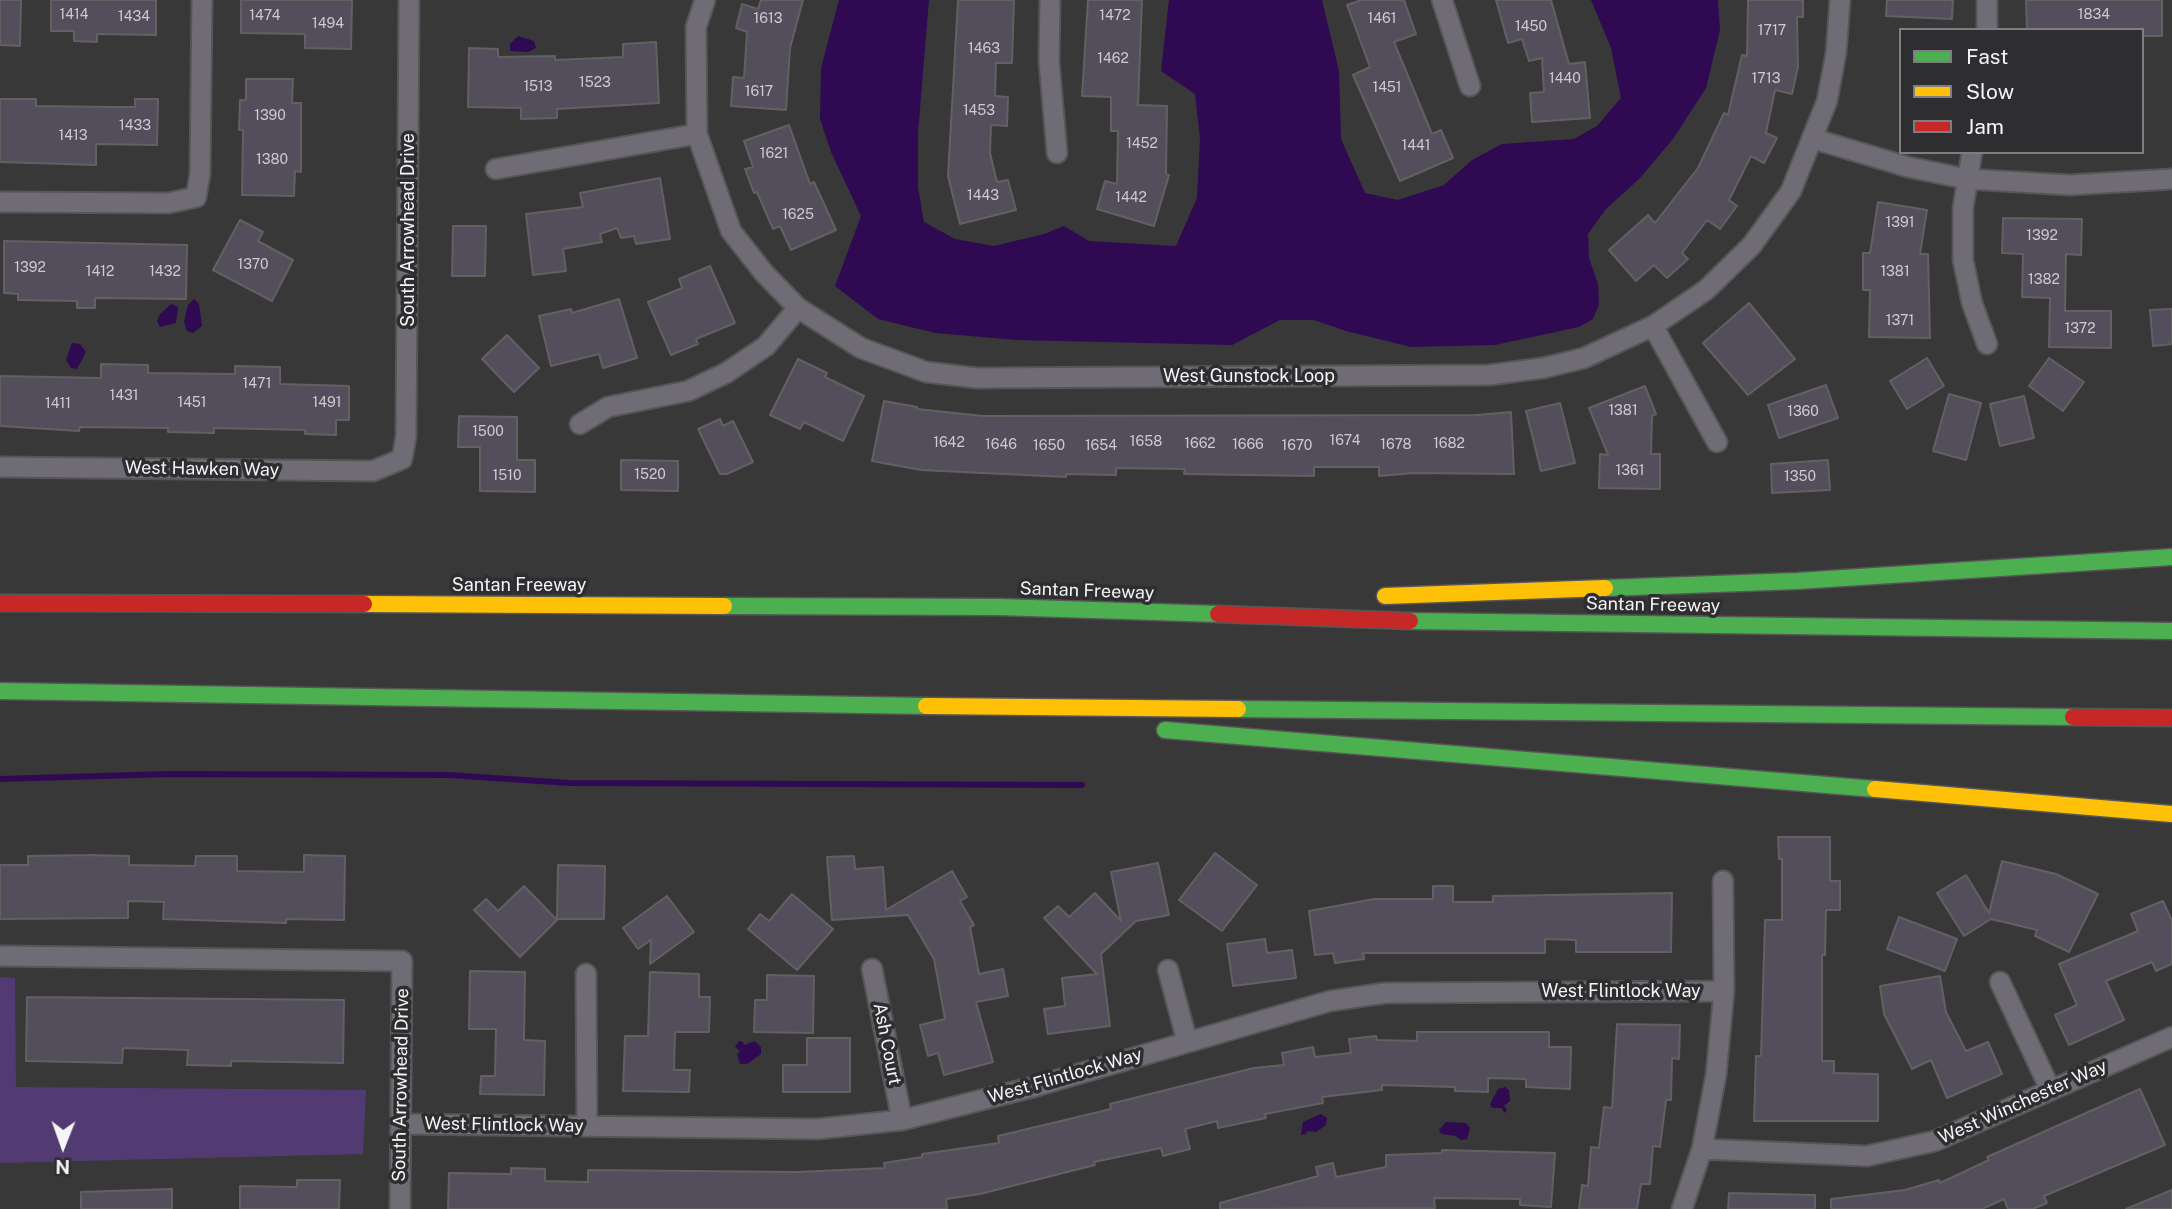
<!DOCTYPE html>
<style>
body{margin:0}
#map{position:relative;width:2172px;height:1209px;overflow:hidden;background:#383839;font-family:"Public Sans",sans-serif}
canvas{display:block}
.legend{position:absolute;left:1899px;top:28px;width:245px;height:126px;box-sizing:border-box;background:#2e2d30;border:2px solid #7e7d7f;margin:0;padding:9px 12px;list-style:none;font-size:21px;color:#f5f4f6}
.legend li{display:flex;align-items:center;gap:14px;height:35px}
.legend b{width:35px;border:2px solid #7e7d7f}
.north{position:absolute;left:28px;top:1111px;width:70px;height:70px;-webkit-text-stroke:5px #2e2d30;paint-order:stroke;rotate:181deg;font-size:19px;font-weight:700;line-height:28px;text-align:center;color:#f5f4f6}
.north::after{content:'';display:block;margin:auto;width:24px;height:32px;background:#f5f4f6;clip-path:polygon(50% 0,100% 100%,50% 72%,0 100%)}
</style>
<div id="map">
<canvas width="2172" height="1209"></canvas>
<ul class="legend">
<li><b style="height:9px;background:#4caf50"></b>Fast</li>
<li><b style="height:9px;background:#ffc107"></b>Slow</li>
<li><b style="height:9px;background:#c62828"></b>Jam</li>
</ul>
<div class="north">N</div>
</div>
<script>
const g = document.querySelector('canvas').getContext('2d');
g.lineJoin = 'round';
function fillPath(path, color) {
  g.fillStyle = color;
  g.fill(path, 'evenodd');
}
function shape(rows) {
  const path = new Path2D();
  for (const r of rows) {
    path.moveTo(r[0], r[1]);
    for (let i = 2; i < r.length; i += 2) path.lineTo(r[i], r[i + 1]);
  }
  return path;
}
function strokePath(path, color, width, dash) {
  g.strokeStyle = color;
  g.lineWidth = width;
  g.lineCap = dash ? 'butt' : 'round';
  g.setLineDash(dash || []);
  g.stroke(path);
}
function write(font, color, halo, rows, align = 'center') {
  g.font = font + ' "Public Sans",sans-serif';
  g.lineWidth = 7;
  g.setLineDash([]);
  g.textBaseline = 'middle';
  g.strokeStyle = halo;
  g.fillStyle = color;
  for (const [text, x, y, turn = 0] of rows) {
    g.save();
    g.translate(x, y);
    g.rotate((+turn || 0) * Math.PI / 180);
    g.textAlign = isNaN(turn) ? turn : align;
    if (halo) g.strokeText(text, 0, 0);
    g.fillText(text, 0, 0);
    g.restore();
  }
}
const green = shape([
 [0,977,15,978,16,1087,366,1090,363,1154,0,1163]
]);
const water = shape([
 [839,0,929,0,918,133,918,188,924,222,955,239,994,246,1044,234,1064,226,1089,241,1176,246,1197,198,1200,138,1195,94,1161,71,1169,0,1322,0,1339,71,1341,139,1365,193,1398,200,1444,185,1472,160,1502,144,1574,139,1597,126,1621,98,1611,48,1591,0,1718,0,1720,30,1706,88,1673,139,1639,179,1606,209,1588,234,1589,258,1598,284,1599,304,1593,319,1579,327,1495,345,1411,347,1346,331,1314,320,1280,320,1232,345,1017,340,935,333,878,319,835,286,861,216,831,152,820,119,821,68],
 [518,36,534,41,536,48,528,52,510,51,510,44],
 [194,299,199,304,202,326,193,333,187,331,184,322,188,305],
 [171,304,178,307,176,323,160,327,157,321,160,314],
 [72,343,80,344,86,352,77,369,71,368,66,360],
 [739,1041,743,1042,744,1045,755,1041,761,1047,761,1054,747,1064,740,1064,737,1055,740,1051,735,1047],
 [1505,1087,1509,1090,1510,1101,1504,1106,1507,1110,1505,1113,1501,1108,1492,1108,1490,1104,1498,1089],
 [1321,1114,1327,1118,1326,1125,1316,1132,1307,1131,1306,1134,1301,1135,1303,1122],
 [1446,1122,1466,1123,1470,1128,1467,1139,1461,1140,1456,1136,1441,1134,1439,1130]
]);
const stream = shape([
 [0,779,169,774,449,775,569,783,1082,785]
]);
const building = shape([
 [0,0,21,0,20,46,0,45,0,0],
 [51,0,156,0,156,35,97,34,97,42,74,41,74,31,51,31,51,0],
 [241,0,352,0,351,49,305,48,305,34,241,33,241,0],
 [761,0,803,0,790,48,786,110,731,106,733,77,744,78,747,32,736,28,742,4,758,9,761,0],
 [958,0,1014,0,1012,63,996,63,995,96,1008,97,1007,126,991,125,990,153,997,182,1008,180,1016,210,960,224,948,176,958,0],
 [1088,0,1142,0,1138,105,1167,106,1166,174,1169,175,1154,226,1097,209,1105,181,1117,184,1118,131,1111,131,1111,97,1082,96,1088,0],
 [1361,0,1404,0,1416,34,1394,42,1432,134,1441,130,1453,158,1400,181,1353,75,1370,67,1347,5,1361,0],
 [1496,0,1551,0,1569,64,1585,62,1590,118,1532,122,1530,93,1544,92,1542,58,1529,61,1522,39,1508,43,1496,0],
 [1748,0,1803,0,1803,17,1797,17,1798,67,1792,94,1775,90,1766,133,1777,138,1764,163,1751,156,1729,200,1737,206,1720,229,1707,220,1682,253,1688,259,1667,278,1654,265,1636,281,1609,250,1648,215,1655,223,1698,168,1724,113,1728,115,1742,55,1747,56,1748,0],
 [1887,0,1953,0,1952,19,1886,16,1887,0],
 [2026,0,2162,0,2162,36,2142,36,2142,30,2027,30,2026,0],
 [656,42,659,103,557,109,557,118,521,119,521,108,468,107,469,48,498,49,498,57,555,56,555,60,623,57,623,44,656,42],
 [246,79,293,79,292,103,301,103,301,172,295,171,294,196,242,195,243,130,239,130,240,100,246,100,246,79],
 [0,99,36,99,36,106,114,107,135,107,135,99,158,99,157,145,96,144,96,165,0,162,0,99],
 [789,125,810,184,814,182,836,230,791,250,780,226,773,229,757,192,754,193,745,169,753,167,744,141,789,125],
 [660,178,670,239,636,244,634,236,621,238,617,228,600,234,602,242,563,249,566,271,533,275,526,214,583,207,580,193,660,178],
 [1878,202,1927,210,1920,254,1928,254,1930,338,1869,337,1870,290,1863,290,1863,253,1870,253,1878,202],
 [2003,218,2082,219,2081,255,2066,254,2065,311,2111,311,2111,348,2049,347,2050,298,2022,297,2023,254,2002,253,2003,218],
 [240,220,263,232,258,241,293,260,272,301,213,270,240,220],
 [453,226,486,226,485,276,452,276,453,226],
 [4,241,187,245,186,299,95,298,95,308,77,308,77,301,18,300,18,294,4,293,4,241],
 [710,266,735,323,696,339,698,344,671,355,648,302,682,288,679,279,710,266],
 [619,299,637,358,603,368,599,354,551,366,539,316,571,309,572,313,619,299],
 [1749,303,1795,359,1748,395,1703,343,1749,303],
 [2172,309,2172,344,2153,346,2150,310,2172,309],
 [507,335,539,368,514,392,482,359,507,335],
 [1927,358,1944,386,1907,409,1890,381,1927,358],
 [2049,358,2084,382,2063,411,2029,386,2049,358],
 [798,359,827,373,825,377,864,396,843,441,804,422,800,429,770,415,798,359],
 [101,364,148,365,148,373,235,374,235,366,280,367,280,384,349,386,349,420,336,420,336,435,305,434,305,430,214,428,214,433,168,432,168,428,80,427,79,431,0,426,0,376,101,378,101,364],
 [1826,385,1838,418,1779,438,1768,405,1826,385],
 [1645,386,1656,414,1652,416,1651,454,1660,454,1660,489,1599,488,1600,454,1608,455,1589,408,1645,386],
 [1949,394,1981,403,1966,460,1933,451,1949,394],
 [2024,396,2034,438,2000,446,1990,404,2024,396],
 [884,401,917,407,917,409,983,416,1477,415,1511,412,1514,474,1414,473,1379,476,1379,467,1314,467,1314,476,1184,474,1185,469,1116,468,1116,475,1066,474,1066,477,921,470,872,461,884,401],
 [1560,403,1575,463,1541,471,1526,411,1560,403],
 [459,416,517,417,517,460,535,460,535,492,480,491,480,447,458,447,459,416],
 [720,419,723,426,733,421,753,462,727,474,720,474,698,429,720,419],
 [621,460,678,461,678,491,621,490,621,460],
 [1828,460,1830,490,1772,493,1771,464,1828,460],
 [1778,837,1830,837,1830,881,1840,881,1840,910,1826,910,1825,955,1822,955,1822,1061,1834,1061,1834,1073,1878,1074,1878,1121,1754,1121,1756,1056,1761,1056,1765,920,1782,920,1782,859,1779,859,1778,837],
 [1215,853,1257,885,1222,931,1179,900,1215,853],
 [88,855,129,856,129,865,195,866,196,856,237,856,237,871,304,872,304,855,345,856,344,920,286,919,286,923,163,919,164,902,128,901,128,918,0,919,0,865,28,865,28,856,88,855],
 [854,856,855,869,883,867,886,910,952,871,967,897,960,901,974,925,970,927,979,974,1003,969,1008,996,976,1002,993,1062,944,1075,938,1053,928,1056,920,1025,945,1019,934,959,908,915,832,920,827,857,854,856],
 [2002,861,2056,874,2098,894,2069,952,2035,936,2037,930,1991,919,1964,936,1937,893,1966,875,1989,913,2002,861],
 [1158,863,1169,915,1136,921,1101,954,1110,1026,1048,1034,1044,1009,1065,1006,1062,978,1097,974,1044,918,1058,906,1069,917,1095,893,1121,921,1111,872,1158,863],
 [558,865,605,866,604,919,557,919,558,865],
 [524,886,557,920,520,957,474,910,486,899,498,911,524,886],
 [1433,886,1453,886,1453,902,1493,902,1493,896,1672,893,1671,952,1576,952,1576,940,1545,939,1545,953,1363,953,1364,959,1335,963,1333,953,1315,955,1309,911,1374,899,1433,899,1433,886],
 [792,894,833,929,797,970,748,929,760,914,769,921,792,894],
 [667,896,694,932,650,964,651,940,638,949,623,928,667,896],
 [2163,901,2172,921,2172,964,2156,971,2152,962,2106,981,2124,1020,2069,1045,2055,1015,2077,1005,2059,964,2138,931,2131,914,2163,901],
 [1899,917,1957,939,1945,971,1887,949,1899,917],
 [1265,939,1267,953,1292,950,1296,978,1233,986,1227,944,1265,939],
 [470,971,525,972,524,1040,545,1041,544,1095,480,1094,481,1076,495,1076,496,1029,469,1029,470,971],
 [650,972,699,974,699,997,710,997,709,1032,675,1032,674,1070,690,1070,689,1092,623,1091,625,1036,648,1036,650,972],
 [767,975,814,976,813,1033,754,1032,755,1000,767,1000,767,975],
 [1940,976,1946,1012,1966,1051,1988,1042,2002,1074,1947,1098,1931,1060,1912,1069,1884,1014,1880,986,1940,976],
 [27,997,344,1000,343,1063,231,1061,231,1066,187,1065,188,1050,123,1048,122,1063,26,1061,27,997],
 [1617,1024,1680,1025,1679,1059,1672,1058,1671,1100,1666,1100,1660,1147,1653,1146,1650,1184,1641,1184,1637,1209,1579,1209,1582,1185,1588,1186,1591,1147,1599,1148,1604,1107,1612,1108,1617,1024],
 [1417,1032,1549,1032,1549,1047,1571,1047,1570,1089,1526,1087,1526,1079,1488,1078,1488,1092,1455,1091,1455,1087,1382,1085,1382,1090,1322,1097,1323,1103,1265,1114,1266,1118,1218,1128,1217,1121,1185,1129,1190,1149,1163,1156,1161,1148,1094,1162,1095,1165,980,1194,946,1199,947,1209,448,1209,449,1173,511,1174,511,1168,545,1169,545,1181,588,1182,588,1170,797,1172,885,1168,884,1163,922,1157,922,1154,999,1143,998,1136,1111,1109,1110,1104,1254,1068,1284,1065,1282,1053,1313,1047,1315,1057,1351,1053,1349,1039,1376,1036,1377,1040,1417,1041,1417,1032],
 [807,1038,850,1038,850,1092,783,1092,783,1065,807,1065,807,1038],
 [2140,1089,2165,1145,2044,1196,2047,1203,2033,1209,2008,1209,2004,1199,1982,1209,1831,1209,1831,1199,1905,1190,1939,1180,1940,1183,1989,1160,1987,1157,2140,1089],
 [1442,1150,1555,1153,1551,1207,1520,1205,1520,1199,1434,1198,1435,1208,1220,1209,1220,1203,1318,1176,1316,1167,1333,1163,1336,1177,1386,1167,1386,1155,1442,1153,1442,1150],
 [297,1180,340,1180,339,1209,240,1209,240,1186,297,1187,297,1180],
 [172,1189,172,1209,81,1209,81,1192,172,1189],
 [2172,1190,2172,1209,2126,1209,2172,1190],
 [1729,1193,1815,1195,1815,1209,1728,1209,1729,1193]
]);
const street = shape([
 [705,0,696,27,697,134,731,231,764,273,798,308,861,348,926,372,977,378,1489,375,1543,368,1584,358,1653,326,1706,290,1752,245,1791,191,1827,101,1836,53,1840,0],
 [1050,0,1049,61,1057,153],
 [1442,0,1470,86],
 [1987,0,1987,30],
 [1814,139,1908,167,1967,179,2070,185,2172,179],
 [1972,152,1963,208,1963,260,1972,303,1987,344],
 [496,169,697,134],
 [0,202,169,203,196,197,200,174,202,0],
 [1653,326,1717,442],
 [580,424,608,407,688,391,726,373,766,346,798,308],
 [0,467,373,471,402,459,406,436,409,0],
 [0,956,402,961,400,1209],
 [872,969,902,1120],
 [1168,970,1187,1041],
 [586,974,587,1126],
 [2000,982,2050,1089],
 [401,1124,817,1129,902,1120,1033,1087,1330,1001,1385,993,1724,991],
 [1702,1149,1867,1156,1935,1141,2172,1037],
 [1682,1209,1702,1149,1716,1075,1724,991,1723,881]
]);
const fast = shape([
 [1605,588,1797,581,2172,557],
 [724,606,999,607,1218,614],
 [1410,621,2172,631],
 [0,691,926,706],
 [1238,709,2073,717],
 [1165,730,1875,789]
]);
const slow = shape([
 [1385,596,1605,588],
 [364,604,724,606],
 [926,706,1238,709],
 [1875,789,2172,814]
]);
const jam = shape([
 [0,603,364,604],
 [1218,614,1410,621],
 [2073,717,2172,718]
]);
const numberNames = [
 ["1414",74,15],
 ["1834",2094,15],
 ["1474",265,16],
 ["1472",1115,16],
 ["1434",134,17],
 ["1613",768,19],
 ["1461",1382,19],
 ["1494",328,24],
 ["1450",1531,27],
 ["1717",1772,31],
 ["1463",984,49],
 ["1462",1113,59],
 ["1440",1565,79],
 ["1713",1766,79],
 ["1523",595,83],
 ["1513",538,87],
 ["1451",1387,88],
 ["1617",759,92],
 ["1453",979,111],
 ["1390",270,116],
 ["1433",135,126],
 ["1413",73,136],
 ["1452",1142,144],
 ["1441",1416,146],
 ["1621",774,154],
 ["1380",272,160],
 ["1443",983,196],
 ["1442",1131,198],
 ["1625",798,215],
 ["1391",1900,223],
 ["1392",2042,236],
 ["1370",253,265],
 ["1392",30,268],
 ["1412",100,272],
 ["1432",165,272],
 ["1381",1895,272],
 ["1382",2044,280],
 ["1371",1900,321],
 ["1372",2080,329],
 ["1471",257,384],
 ["1431",124,396],
 ["1451",192,403],
 ["1491",327,403],
 ["1411",58,404],
 ["1381",1623,411],
 ["1360",1803,412],
 ["1500",488,432],
 ["1674",1345,441],
 ["1658",1146,442],
 ["1642",949,443],
 ["1662",1200,444],
 ["1682",1449,444],
 ["1646",1001,445],
 ["1666",1248,445],
 ["1678",1396,445],
 ["1650",1049,446],
 ["1654",1101,446],
 ["1670",1297,446],
 ["1361",1630,471],
 ["1520",650,475],
 ["1510",507,476],
 ["1350",1800,477]
];
const streetNames = [
 ["South Arrowhead Drive",408,230,-90],
 ["West Gunstock Loop",1249,376],
 ["West Hawken Way",202,469,1],
 ["Santan Freeway",519,585],
 ["Santan Freeway",1087,591,2],
 ["Santan Freeway",1653,605,1],
 ["West Flintlock Way",1621,991],
 ["Ash Court",887,1044,79],
 ["West Flintlock Way",1065,1076,-16],
 ["South Arrowhead Drive",401,1085,-89],
 ["West Winchester Way",2023,1102,-24],
 ["West Flintlock Way",504,1125,1]
];
fillPath(green, '#523b72');
fillPath(water, '#2f0952');
strokePath(stream, '#2f0952', 6);
fillPath(building, '#544e5c');
strokePath(building, '#616162', 2);
strokePath(street, '#565657', 23);
strokePath(fast, '#565657', 19);
strokePath(slow, '#565657', 19);
strokePath(jam, '#565657', 19);
strokePath(street, '#6f6c76', 19);
strokePath(fast, '#4caf50', 16);
strokePath(slow, '#ffc107', 16);
strokePath(jam, '#c62828', 16);
write('14px', '#cdcad0', null, numberNames);
write('18px', '#f5f4f6', '#2e2d30', streetNames);
</script>
